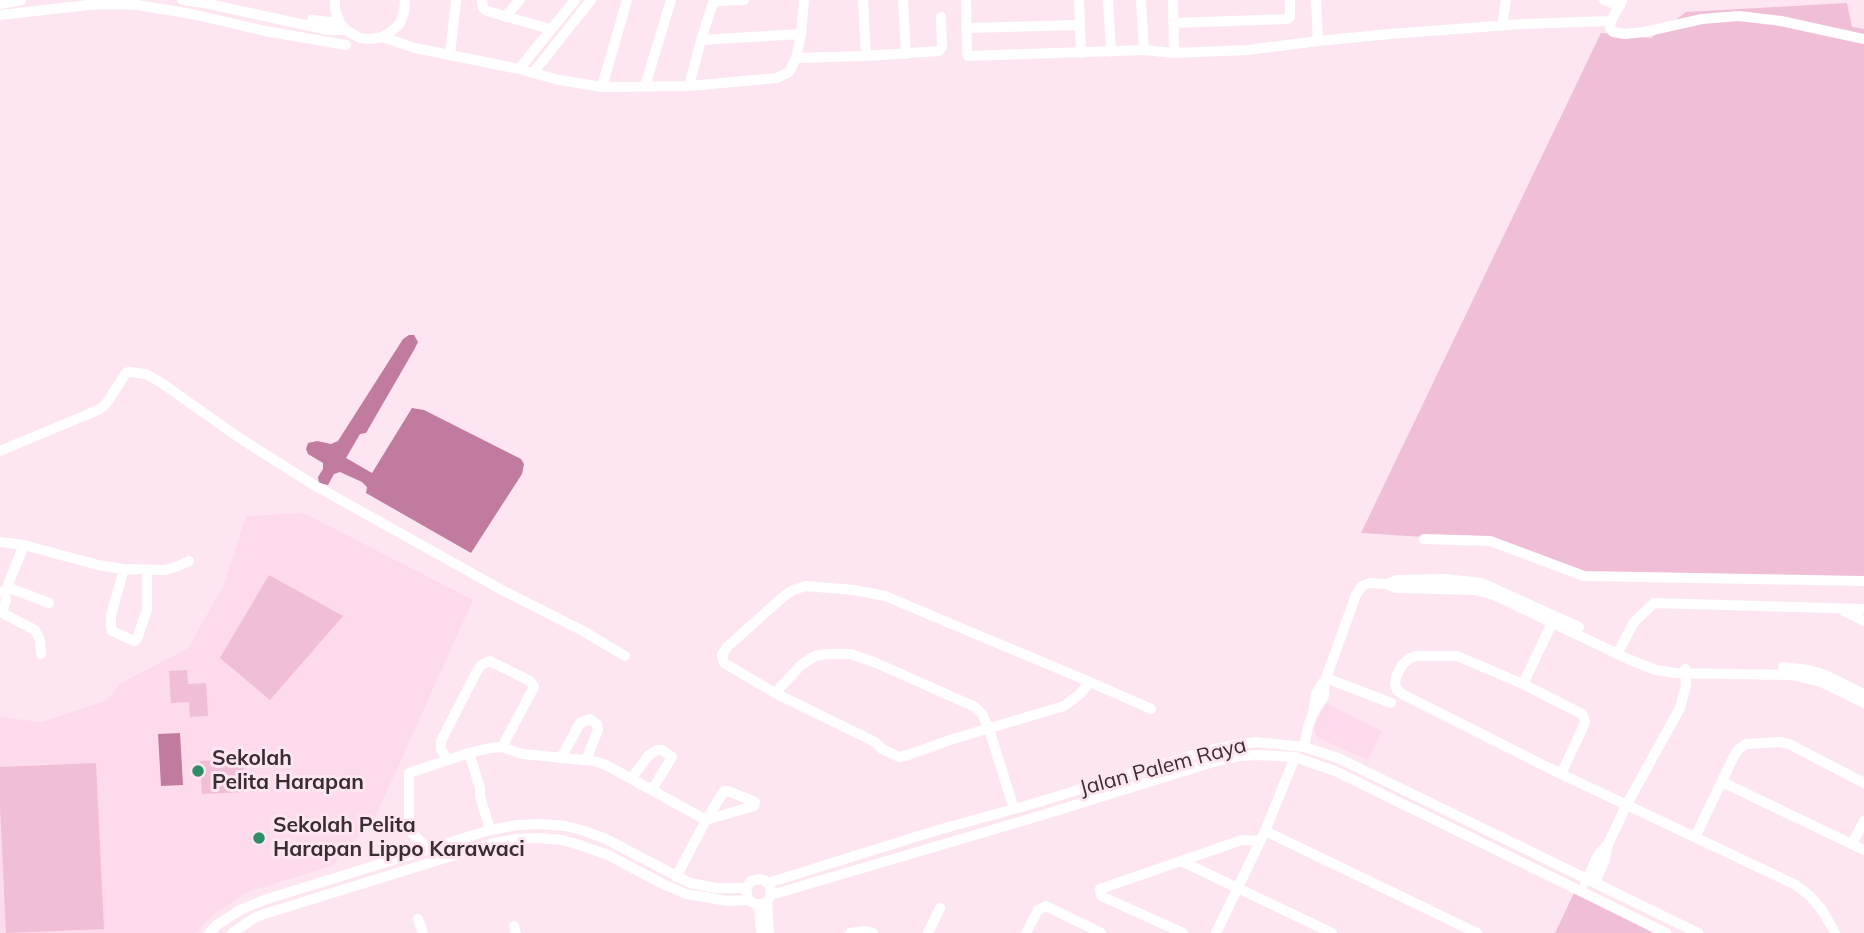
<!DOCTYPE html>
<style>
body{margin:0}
canvas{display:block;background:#fde6f1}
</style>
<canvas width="1864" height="933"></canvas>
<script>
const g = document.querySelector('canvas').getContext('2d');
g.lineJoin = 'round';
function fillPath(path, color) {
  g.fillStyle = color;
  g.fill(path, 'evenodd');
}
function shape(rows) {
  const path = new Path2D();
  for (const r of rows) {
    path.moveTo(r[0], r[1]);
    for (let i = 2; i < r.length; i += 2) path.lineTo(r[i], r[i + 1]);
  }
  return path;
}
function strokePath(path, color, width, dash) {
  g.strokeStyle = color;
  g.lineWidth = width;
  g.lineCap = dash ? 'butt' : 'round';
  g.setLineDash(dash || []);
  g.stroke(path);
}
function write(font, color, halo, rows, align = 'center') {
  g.font = font + ' Mulish,sans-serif';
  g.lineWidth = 6;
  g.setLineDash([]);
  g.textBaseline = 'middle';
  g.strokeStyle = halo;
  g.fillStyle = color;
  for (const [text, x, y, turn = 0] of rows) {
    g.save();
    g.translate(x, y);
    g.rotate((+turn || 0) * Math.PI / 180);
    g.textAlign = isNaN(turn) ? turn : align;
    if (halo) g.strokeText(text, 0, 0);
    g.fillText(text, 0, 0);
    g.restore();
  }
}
const built = shape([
 [304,513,473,600,374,820,332,866,247,892,212,916,195,933,0,933,0,717,41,722,107,700,121,683,188,648,224,584,246,516],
 [1326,703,1382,731,1368,760,1318,738,1313,728]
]);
const green = shape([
 [1847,3,1852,27,1864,29,1864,582,1577,578,1488,541,1361,533,1601,33,1651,38,1686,12],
 [269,575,343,616,270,700,220,658],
 [187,670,188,684,206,683,208,716,190,717,189,702,171,703,169,671],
 [243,759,245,792,202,794,200,761],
 [96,763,104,929,6,933,0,806,0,767],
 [1574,893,1653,933,1555,933]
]);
const water = shape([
 [409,335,414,335,418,342,414,350,366,433,360,434,346,458,372,473,412,408,424,410,521,459,524,464,522,474,471,553,366,493,367,487,362,482,340,472,334,474,328,485,319,483,318,477,323,469,323,463,308,454,306,449,308,443,317,441,331,444,338,441,403,339],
 [180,733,183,785,161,786,158,734]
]);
const minor = shape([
 [182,0,205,3,328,30,346,30],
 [335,0,335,9,340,23,346,30,360,38,371,39,382,37,392,31,400,23,404,12,405,0],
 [482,0,483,8,487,11,550,29],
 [863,0,866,56],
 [903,0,906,54],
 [966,0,967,52,968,56,1144,50,1174,53,1248,50,1318,41,1390,34,1522,24,1611,21],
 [1079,0,1081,53],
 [1108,0,1111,52],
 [1141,0,1144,50],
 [1173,0,1174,53],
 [1316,0,1318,41],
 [1604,0,1620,6],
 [1622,0,1611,21,1610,28,1613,32,1625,34,1644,32,1702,19,1739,16,1781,21,1864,39],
 [714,1,744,0],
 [0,4,21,0],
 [0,15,88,5,113,4,137,5,192,14,265,31,346,45],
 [505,17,520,0],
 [312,20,340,23],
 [1173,23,1288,19,1290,17,1290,0],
 [1502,26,1506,0],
 [966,28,1080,25],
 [382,37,415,48,519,69,575,0],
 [701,40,801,34],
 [450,55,456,0],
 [796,58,866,56,939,51,942,47,941,17],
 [519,69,559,80,602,87,689,86,777,78,789,72,796,58,801,34,804,0],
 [533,73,591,0],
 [645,86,671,0],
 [689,86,701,40,714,0],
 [602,87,627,0],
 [0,451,98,410,106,404,126,373,129,372,146,374,160,382,244,441,314,485,502,590,583,631,625,656],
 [1424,539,1490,541,1584,576,1864,581],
 [0,542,24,545,98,565,124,569,165,570,178,566,189,561],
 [124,569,111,615,111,627,112,631,134,641,137,639,147,610,147,570],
 [1386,584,1397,580,1444,579,1482,583,1579,627],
 [7,587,49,603],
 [0,592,5,592,24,545],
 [5,592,6,601,3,609,4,614,35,630,40,640,41,654],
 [1842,610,1864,621],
 [1617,654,1634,622,1654,603,1864,609],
 [1783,667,1809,670,1823,674,1864,694],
 [1326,678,1391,703],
 [1090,682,1080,694,1064,706,953,739,908,755,899,757,882,749,875,742,775,693,724,663,722,655,727,647,784,596,793,590,806,586,854,590,885,596,1090,682,1151,709],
 [1523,684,1555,617],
 [775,693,801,665,815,656,826,654,850,654,874,662,975,707,982,714,989,729,1014,809],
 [1313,713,1316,694,1326,678,1356,595,1362,586,1369,583,1386,584,1396,588,1475,590,1494,595,1628,659,1656,670,1675,673,1792,675,1821,682,1864,703],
 [1304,747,1308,727,1313,713,1324,696,1325,681],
 [469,753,480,788,480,796,490,830],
 [561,758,580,723,590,719,597,724,598,730,586,760],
 [447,759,441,749,441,741,477,671,481,665,490,661,530,681,534,687,502,747],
 [1561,774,1584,725,1585,721,1582,714,1523,684,1457,656,1415,656,1410,658,1402,665,1396,677,1395,684,1397,690,1402,694,1561,774,1796,885,1810,896,1822,910,1835,933],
 [631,779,648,756,657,750,662,750,672,757,652,790],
 [1722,782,1864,850],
 [1265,831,1477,933],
 [1695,837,1734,756,1739,749,1746,744,1780,742,1789,744,1864,783],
 [1852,844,1864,821],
 [428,849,412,833,409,822,409,773,469,753,490,748,502,747,522,754,594,761,606,765,706,820,754,806,755,802,728,791,724,791,706,820,676,877],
 [1181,861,1332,933],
 [768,883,938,830,1032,804,1207,751,1239,744,1257,742,1304,747,1338,758,1698,933],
 [1585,883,1598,855,1608,844,1627,804,1680,708,1686,685,1685,669],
 [1595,883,1605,859,1608,844],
 [771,895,1036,817,1210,763,1240,756,1258,755,1295,757,1335,771,1666,933],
 [767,902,763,904,755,904,748,900,746,888,751,881,760,879,764,880,770,886,771,895,767,902,769,933],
 [759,905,761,933],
 [418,919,423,933],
 [514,926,516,933],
 [209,933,217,925,240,910,264,900,490,830,518,825,541,824,565,826,585,831,606,839,690,883,716,888,746,888],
 [232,933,256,917,277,910,494,843,517,839,539,838,562,840,580,845,608,855,663,884,686,894,728,901,748,900],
 [850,933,866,931,873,933],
 [928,933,940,908],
 [1026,933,1038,910,1046,906,1101,933],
 [1183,933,1101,896,1100,889,1242,840,1260,841],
 [1216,933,1265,831,1295,757]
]);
const markers = [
 [198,771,7,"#2f8e67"],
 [259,838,7,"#2f8e67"]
];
const poiNames = [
 ["Sekolah",212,759],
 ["Pelita Harapan",212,783],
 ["Sekolah Pelita",273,826],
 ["Harapan Lippo Karawaci",273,850]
];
const streetNames = [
 ["Jalan Palem Raya",1163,767,-15]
];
fillPath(built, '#fedbec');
fillPath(green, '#f0bed6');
fillPath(water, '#c07b9f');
strokePath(minor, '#fff', 10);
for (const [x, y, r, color] of markers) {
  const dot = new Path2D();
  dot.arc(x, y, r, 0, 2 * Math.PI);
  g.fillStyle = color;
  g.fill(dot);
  strokePath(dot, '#fde6f1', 2.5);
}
write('bold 21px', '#3a2d33', '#fde6f1', poiNames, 'left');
write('21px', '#3a2d33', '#fde6f1', streetNames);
</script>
